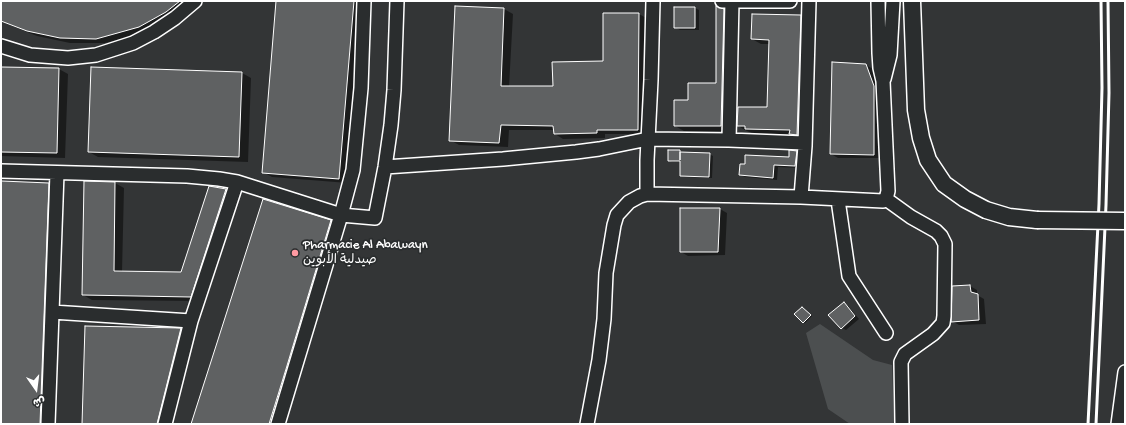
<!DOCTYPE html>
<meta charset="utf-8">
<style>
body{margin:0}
#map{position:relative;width:1126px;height:425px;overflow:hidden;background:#333536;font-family:"Gochi Hand","Playpen Sans Arabic",sans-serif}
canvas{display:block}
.frame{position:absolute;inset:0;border:2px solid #fff;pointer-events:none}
.north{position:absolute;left:16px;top:369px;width:40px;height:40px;-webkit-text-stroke:3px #2a2d2e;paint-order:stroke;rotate:166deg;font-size:11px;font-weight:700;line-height:16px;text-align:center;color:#fff}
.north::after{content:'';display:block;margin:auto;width:14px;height:18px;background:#fff;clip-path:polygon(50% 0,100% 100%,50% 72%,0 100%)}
</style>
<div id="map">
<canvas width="1126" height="425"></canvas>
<div class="frame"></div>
<div class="north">ش</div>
</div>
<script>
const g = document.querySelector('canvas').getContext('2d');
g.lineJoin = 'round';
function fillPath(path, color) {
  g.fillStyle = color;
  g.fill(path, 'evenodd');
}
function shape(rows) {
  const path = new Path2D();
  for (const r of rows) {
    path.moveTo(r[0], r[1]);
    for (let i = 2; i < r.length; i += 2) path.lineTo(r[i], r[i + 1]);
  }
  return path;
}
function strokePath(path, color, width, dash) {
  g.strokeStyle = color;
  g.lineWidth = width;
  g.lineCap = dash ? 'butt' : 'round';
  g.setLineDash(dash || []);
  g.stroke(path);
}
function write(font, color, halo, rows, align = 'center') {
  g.font = font + ' "Gochi Hand","Playpen Sans Arabic",sans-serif';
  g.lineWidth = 3.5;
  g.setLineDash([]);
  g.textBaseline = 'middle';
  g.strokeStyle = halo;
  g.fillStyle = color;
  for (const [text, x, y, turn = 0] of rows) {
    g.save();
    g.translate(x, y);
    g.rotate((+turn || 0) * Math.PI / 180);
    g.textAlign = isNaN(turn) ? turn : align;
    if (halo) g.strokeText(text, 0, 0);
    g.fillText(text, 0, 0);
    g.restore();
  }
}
const green = shape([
 [820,324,873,360,892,365,894,424,850,424,828,409,806,333]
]);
const shadow = shape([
 [1,1,195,1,148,32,105,43,70,43,37,36,10,25,1,20],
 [277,1,363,1,348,183,272,177,263,172],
 [456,7,504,9,513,14,509,87,554,87,604,62,639,14,648,19,647,134,605,134,605,138,563,139,555,134,554,130,509,130,508,147,459,145,450,140],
 [695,8,699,10,699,30,680,30,675,27],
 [723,10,732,15,730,131,684,131,675,126,689,101,717,84],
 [800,16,809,21,799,139,791,134,754,134,747,131,738,126,768,108,770,44,761,44,752,39],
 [866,65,873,69,880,90,881,158,838,158,831,154],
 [1,68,59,69,68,74,65,158,1,156],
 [92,68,242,73,251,78,248,162,98,157,89,152],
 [680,151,683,153,709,154,713,156,712,178,684,177,681,175,681,162,672,162,669,160],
 [796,152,801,154,800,168,778,167,777,180,745,177,740,175,790,158],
 [1,182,48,184,57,189,49,424,1,424],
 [115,183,124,188,122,272,182,273,210,187,226,190,235,195,200,301,92,300,83,295],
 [263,200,331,221,340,226,279,424,192,424],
 [720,209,727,213,725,255,688,256,681,252],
 [970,286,977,290,977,295,984,299,986,324,959,325,952,321,953,287],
 [844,304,848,306,859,319,846,330,842,328],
 [804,309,812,316,805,323,803,322],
 [181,329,189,334,167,424,83,424]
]);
const building = shape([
 [1,1,180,1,166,12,139,27,96,39,60,38,27,31,1,21,1,1],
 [276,1,354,1,339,179,262,173,276,1],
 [455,6,504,8,501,86,553,86,552,62,603,61,603,13,639,13,638,130,597,130,597,133,554,134,553,126,501,125,499,143,449,141,455,6],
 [716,6,724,9,721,126,674,126,674,100,688,100,688,83,716,83,716,6],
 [674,7,695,7,695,28,674,28,674,7],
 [752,14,801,15,797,135,789,134,790,130,745,129,745,126,737,126,738,107,767,107,769,40,751,39,752,14],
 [832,62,866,64,874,86,874,155,830,154,832,62],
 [1,67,59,68,57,153,1,152,1,67],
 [91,67,242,72,239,157,88,152,91,67],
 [668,150,680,150,680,160,680,152,710,153,709,177,680,176,680,161,668,161,668,150],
 [789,150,797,151,795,166,774,165,773,178,739,175,740,164,745,164,745,155,789,157,789,150],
 [1,181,49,183,40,424,1,424,1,181],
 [84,181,115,182,114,271,181,272,209,186,226,189,191,297,82,295,84,181],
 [263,199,331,220,286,369,269,424,191,424,263,199],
 [680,208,720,208,718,252,680,252,680,208],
 [970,285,971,292,978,294,979,320,951,322,952,286,970,285],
 [844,302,855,316,841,329,828,315,844,302],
 [802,307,811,315,803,323,794,314,802,307],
 [85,326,181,328,157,424,82,424,85,326]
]);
const minor = shape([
 [722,1,790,1],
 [878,1,879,53,880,68,883,81,888,191,886,199],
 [1,46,30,55,68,58,96,55,133,43,154,32,175,18,195,1],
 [884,79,890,55,893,1],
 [729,140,732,1],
 [385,167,503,159,576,152,599,149,648,139,729,140,804,143],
 [1,171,187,176,219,179,237,182,341,215,375,218,385,167,391,125,394,90,397,1],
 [647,194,647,160,651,80,653,1],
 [801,197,805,146,809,1],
 [886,199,911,217,936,231,941,236,945,244,944,316,943,323,933,334,905,354,901,362,902,424],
 [838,200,849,276,886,333],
 [52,312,191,321],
 [48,424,57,173],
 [165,424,191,321,237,182],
 [278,424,341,215,353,170,361,88,364,1],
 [587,424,599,360,604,319,606,273,614,225,617,215,629,202,640,196,647,194,801,197,883,201,886,199],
 [1118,424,1125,372]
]);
const tertiary = shape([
 [912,1,916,110,921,138,928,160,944,184,965,199,986,210,1009,217,1037,220]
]);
const rail = shape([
 [1088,424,1099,204,1102,88,1101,1],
 [1096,424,1106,205,1109,93,1108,1]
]);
const tertiaryBridge = shape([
 [1037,220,1125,221]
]);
const markers = [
 [295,253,4,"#ff9aa2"]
];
const poiNames = [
 ["Pharmacie Al Abawayn",303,246],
 ["صيدلية الأبوين",303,261]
];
fillPath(green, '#4c4f50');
fillPath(shadow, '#0007');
fillPath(building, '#5f6162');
strokePath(building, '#fff', 1);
strokePath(minor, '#fff', 16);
strokePath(tertiary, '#fff', 19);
strokePath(minor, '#2a2d2e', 13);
strokePath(tertiary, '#2a2d2e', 16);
strokePath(rail, '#fff', 3);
strokePath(tertiaryBridge, '#fff', 19, []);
strokePath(tertiaryBridge, '#2a2d2e', 16);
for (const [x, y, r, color] of markers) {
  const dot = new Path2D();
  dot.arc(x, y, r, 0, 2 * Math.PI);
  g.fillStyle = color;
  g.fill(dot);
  strokePath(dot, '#2a2d2e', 1.5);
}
write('13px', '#fff', '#2a2d2e', poiNames, 'left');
</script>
